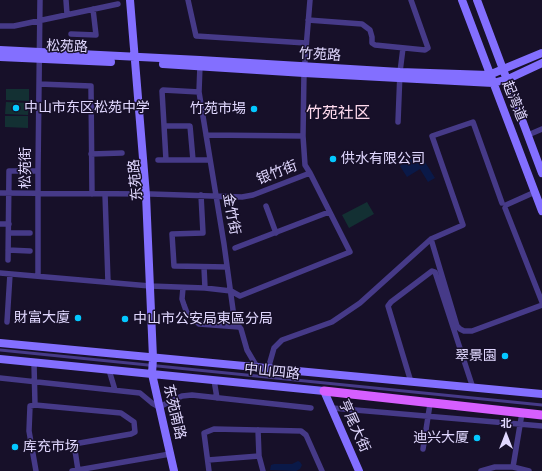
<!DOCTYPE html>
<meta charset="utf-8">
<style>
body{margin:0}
#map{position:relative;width:542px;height:471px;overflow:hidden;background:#171029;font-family:Arial,"Noto Sans SC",sans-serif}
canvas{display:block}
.north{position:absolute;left:486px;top:415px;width:40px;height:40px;-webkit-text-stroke:3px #171029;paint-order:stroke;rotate:0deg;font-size:11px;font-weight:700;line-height:16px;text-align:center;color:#e1d8ff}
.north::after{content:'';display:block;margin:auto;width:14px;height:18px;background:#e1d8ff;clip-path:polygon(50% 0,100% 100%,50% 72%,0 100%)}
</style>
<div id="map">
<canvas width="542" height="471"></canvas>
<div class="north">北</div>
</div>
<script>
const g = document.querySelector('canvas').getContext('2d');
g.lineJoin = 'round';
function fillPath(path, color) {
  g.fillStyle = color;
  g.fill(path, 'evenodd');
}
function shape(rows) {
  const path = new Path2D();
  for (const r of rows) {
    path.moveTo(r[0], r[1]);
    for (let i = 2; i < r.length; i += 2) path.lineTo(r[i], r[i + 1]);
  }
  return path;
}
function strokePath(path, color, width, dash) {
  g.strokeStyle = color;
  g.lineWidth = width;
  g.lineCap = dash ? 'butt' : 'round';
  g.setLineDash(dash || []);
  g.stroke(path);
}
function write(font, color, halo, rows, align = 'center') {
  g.font = font + ' Arial,"Noto Sans SC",sans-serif';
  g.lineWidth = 3;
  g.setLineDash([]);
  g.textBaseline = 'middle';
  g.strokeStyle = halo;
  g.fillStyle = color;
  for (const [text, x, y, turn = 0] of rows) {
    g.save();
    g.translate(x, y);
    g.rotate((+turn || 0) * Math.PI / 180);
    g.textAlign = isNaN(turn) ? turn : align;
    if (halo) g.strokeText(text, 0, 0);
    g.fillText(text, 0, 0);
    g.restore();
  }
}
const green = shape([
 [6,89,29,89,29,101,6,100],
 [6,102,29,103,28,115,5,114],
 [5,116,28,116,28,128,5,127],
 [367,202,374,214,349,228,342,215]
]);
const water = shape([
 [420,154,435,178,428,182,420,169,407,177,400,166],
 [298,461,300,462,302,465,300,469,296,471,270,470,271,465,274,464,292,464]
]);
const lane = shape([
 [0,350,542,405]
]);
const street = shape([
 [66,0,67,14],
 [188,0,196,36,306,43],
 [308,20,362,24,370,30,372,37,372,43,375,45,425,50,428,48,411,0],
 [0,26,14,26,118,4],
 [71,34,96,35,93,9],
 [200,65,199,92,224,244,234,317,237,324,241,329,247,350,257,367],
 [39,84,91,86,92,194],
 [91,109,119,110],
 [398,122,400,72,403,48],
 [164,126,190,126,193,160],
 [206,135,303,136],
 [528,135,542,129],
 [91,154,122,153],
 [158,160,166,160,162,91,163,90,199,92],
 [166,160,210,160],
 [0,193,151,194,242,197,253,195,310,173,305,165,303,136,304,73,310,0],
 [105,194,108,282],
 [201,195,203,233,172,234,174,266,227,267],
 [506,205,535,192],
 [266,206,276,233],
 [505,208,542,302],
 [0,224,9,224],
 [9,233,30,233],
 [431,239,457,326,460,329,464,331,472,331,542,305],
 [235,248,329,212],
 [8,250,30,251],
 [8,260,9,171,38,171],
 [204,267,205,288],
 [0,273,150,286,205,288,231,291,240,296,350,252,310,173],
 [38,276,38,171,40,0],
 [183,288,182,299,184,305,187,313,199,324,239,327],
 [7,322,10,274],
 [34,363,35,405,30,406,29,431,36,471],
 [268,369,274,348,282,340,332,322,360,303,431,239,463,225,432,136,473,122,502,203],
 [109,370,115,390],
 [0,378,140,393,152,403,159,407,182,396,192,395,311,408],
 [214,380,217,398],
 [411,382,388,306,391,302,432,271,435,272,473,388],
 [35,405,121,413,134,422,135,432,131,434,74,444,78,470],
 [332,408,542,426],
 [258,430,259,456,263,471],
 [423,449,430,404],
 [208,460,259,456],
 [513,467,522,413],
 [72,471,170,454],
 [209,471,204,433,214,429,301,431,306,435,322,471],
 [481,471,495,467,513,467,529,471]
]);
const secondary = shape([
 [130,0,146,195,153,358,152,374,174,471],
 [462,0,542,211],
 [477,0,542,173],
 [0,50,200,60,400,72,489,75,542,53],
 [0,57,111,62],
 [163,64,304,73,493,83,508,79,542,63],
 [0,343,542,394],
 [0,359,324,391,359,471]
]);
const primary = shape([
 [324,391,542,415]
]);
const markers = [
 [16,108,4,"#04c8ff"],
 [254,109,4,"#04c8ff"],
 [333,159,4,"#04c8ff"],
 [78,318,4,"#04c8ff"],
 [125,319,4,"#04c8ff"],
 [505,356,4,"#04c8ff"],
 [477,438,4,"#04c8ff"],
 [15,447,4,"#04c8ff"]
];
const streetNames = [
 ["松苑路",67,47,2],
 ["竹苑路",320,55,3],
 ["起湾道",514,101,68],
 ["松苑街",26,168,-90],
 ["银竹街",277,173,-21],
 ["东苑路",136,180,-95],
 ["金竹街",231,214,80],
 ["中山四路",272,372,6],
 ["东苑南路",174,412,77],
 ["亨尾大街",354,426,66]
];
const poiNames = [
 ["中山市东区松苑中学",24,108],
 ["竹苑市場",246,109,"right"],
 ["供水有限公司",341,159],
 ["財富大廈",70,318,"right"],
 ["中山市公安局東區分局",133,319],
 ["翠景園",497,356,"right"],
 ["迪兴大厦",469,438,"right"],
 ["库充市场",23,447]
];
const quarterNames = [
 ["竹苑社区",338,114]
];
fillPath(green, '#133033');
fillPath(water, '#0a1948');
strokePath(lane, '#463a88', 3);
strokePath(street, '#463a88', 5.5);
strokePath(secondary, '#836fff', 8);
strokePath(primary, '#d65fff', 9);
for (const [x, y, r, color] of markers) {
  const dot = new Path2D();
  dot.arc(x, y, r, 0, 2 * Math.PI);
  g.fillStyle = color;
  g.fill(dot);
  strokePath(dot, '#171029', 1.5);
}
write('14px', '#e1d8ff', '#171029', streetNames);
write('14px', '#e1d8ff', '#171029', poiNames, 'left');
write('16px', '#ffdaed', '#171029', quarterNames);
</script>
